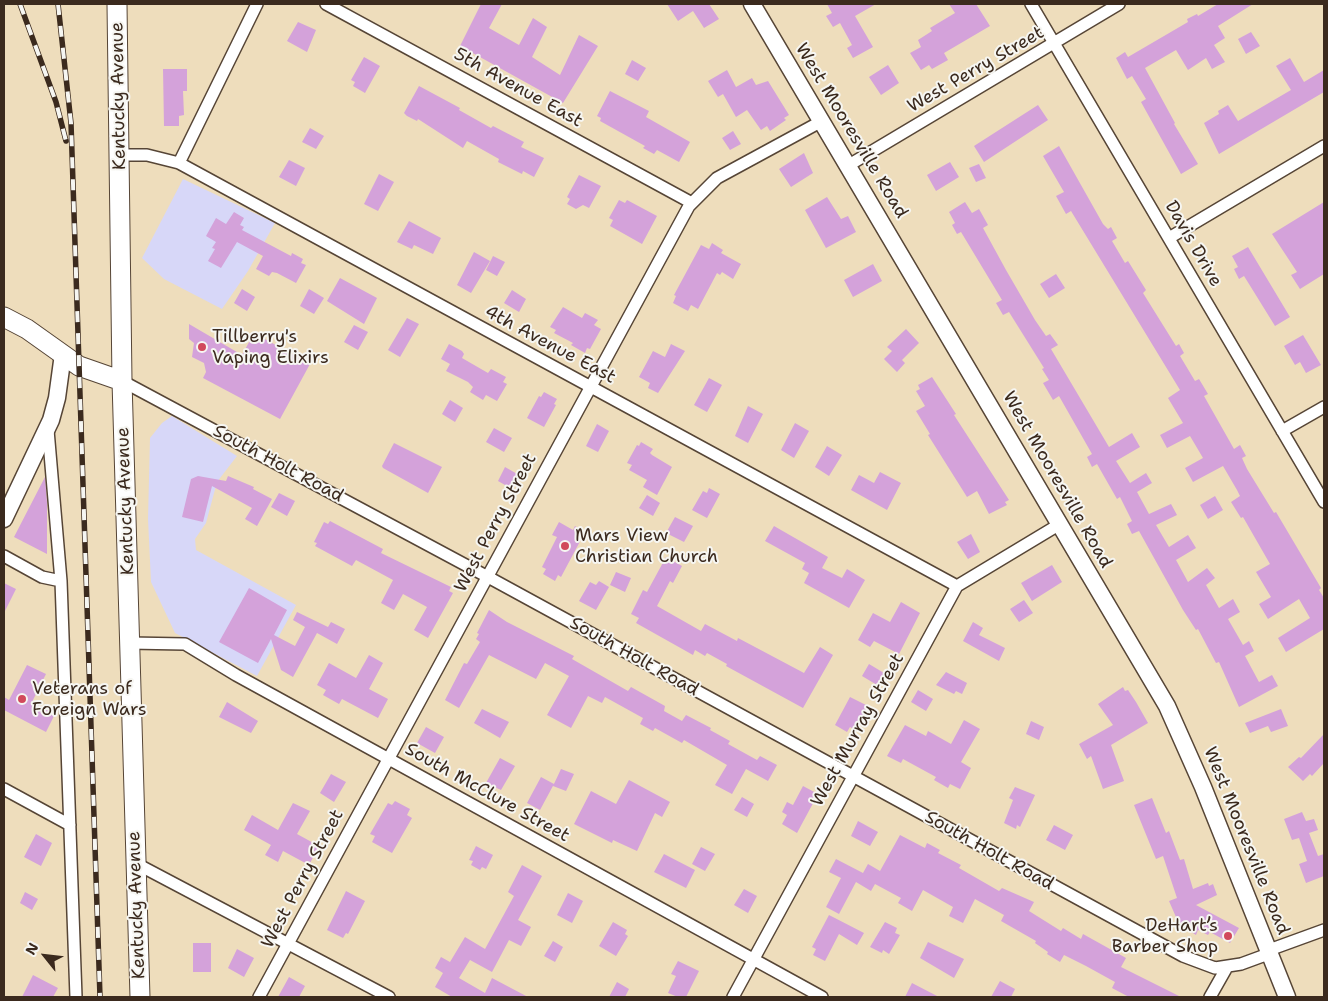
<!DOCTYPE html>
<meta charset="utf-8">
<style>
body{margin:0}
#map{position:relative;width:1328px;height:1001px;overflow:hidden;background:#eeddbc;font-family:"Shantell Sans",sans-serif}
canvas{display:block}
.frame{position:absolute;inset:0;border:5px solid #3b2a1e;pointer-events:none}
.north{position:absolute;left:20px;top:931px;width:50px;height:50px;-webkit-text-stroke:4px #f6f6f2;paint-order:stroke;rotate:299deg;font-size:14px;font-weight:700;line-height:20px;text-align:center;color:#3b2a1e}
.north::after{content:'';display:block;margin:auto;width:18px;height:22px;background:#3b2a1e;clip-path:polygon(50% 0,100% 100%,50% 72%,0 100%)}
</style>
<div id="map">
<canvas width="1328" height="1001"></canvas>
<div class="frame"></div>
<div class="north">N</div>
</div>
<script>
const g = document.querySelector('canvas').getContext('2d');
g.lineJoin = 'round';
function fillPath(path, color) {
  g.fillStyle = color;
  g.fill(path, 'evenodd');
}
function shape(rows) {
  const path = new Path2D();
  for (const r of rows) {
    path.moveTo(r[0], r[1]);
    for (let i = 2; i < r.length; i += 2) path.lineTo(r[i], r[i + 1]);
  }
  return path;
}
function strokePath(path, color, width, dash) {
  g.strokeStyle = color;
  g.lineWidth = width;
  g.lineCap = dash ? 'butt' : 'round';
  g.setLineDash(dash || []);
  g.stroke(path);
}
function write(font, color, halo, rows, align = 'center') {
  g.font = font + ' "Shantell Sans",sans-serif';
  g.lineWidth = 4;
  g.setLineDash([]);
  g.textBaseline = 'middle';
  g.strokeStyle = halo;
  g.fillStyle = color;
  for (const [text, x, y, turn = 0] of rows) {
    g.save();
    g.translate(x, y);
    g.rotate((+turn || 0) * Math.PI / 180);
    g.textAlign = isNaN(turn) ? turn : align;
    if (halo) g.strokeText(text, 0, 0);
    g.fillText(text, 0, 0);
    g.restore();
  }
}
const built = shape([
 [183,179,275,223,248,271,222,309,164,279,142,258],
 [172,416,237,456,217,482,206,523,195,539,196,550,296,605,257,676,175,633,151,582,148,519,150,438,162,423]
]);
const building = shape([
 [481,4,502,4,489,28,519,45,533,18,547,27,532,57,560,75,579,35,598,46,563,103,460,46],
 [667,4,709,4,719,19,704,28,693,11,678,21],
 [827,4,876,4,855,16,873,47,853,58,847,48,852,45,840,23,833,27,826,16,832,13],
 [949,4,976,4,990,26,944,53,948,60,932,69,929,65,921,70,910,53,921,47,918,40,932,31,930,28,955,13],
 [1218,4,1253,4,1218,26,1225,38,1214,45,1225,62,1212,69,1206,58,1188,70,1176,50,1145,68,1175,123,1174,124,1198,164,1181,174,1141,102,1146,99,1132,76,1127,79,1116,58,1125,52,1128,57,1188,22,1187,19,1197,14,1198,16],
 [298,22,316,30,307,52,287,41],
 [1251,32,1260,46,1246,54,1238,39],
 [364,57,380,66,365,93,353,86,355,82,351,80],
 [1290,58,1304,82,1324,70,1324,92,1219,154,1204,123,1219,114,1218,111,1228,105,1238,121,1291,90,1276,66],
 [632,60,646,68,638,81,625,74],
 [888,65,899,83,881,95,869,77],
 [163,69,187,69,187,91,183,91,184,115,179,116,179,126,164,126],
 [727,70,736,87,752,78,756,85,768,81,789,115,784,118,786,120,770,131,767,126,761,130,747,110,736,117,723,94,718,97,708,81],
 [419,86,460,108,459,110,491,128,493,126,524,142,521,147,544,158,534,177,523,171,522,174,498,162,499,159,467,141,463,148,418,119,417,121,407,116,404,113],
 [610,91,649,111,646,117,690,142,679,162,657,150,654,154,643,148,645,146,600,121,601,118,597,116],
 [1038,105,1048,120,984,162,974,146],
 [310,128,324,136,316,149,302,142],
 [733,131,741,144,730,150,722,138],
 [1059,146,1103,224,1108,229,1111,227,1117,238,1112,241,1125,263,1128,261,1146,290,1143,293,1176,346,1179,344,1184,353,1180,356,1195,381,1199,379,1208,394,1204,396,1234,449,1240,445,1246,456,1242,458,1247,469,1274,513,1276,512,1321,588,1319,590,1324,598,1324,629,1286,652,1278,638,1310,618,1299,599,1268,619,1259,604,1271,597,1256,572,1270,564,1243,517,1241,518,1231,502,1240,496,1237,490,1223,466,1193,482,1185,468,1203,458,1190,436,1167,448,1160,435,1183,423,1168,398,1180,390,1071,211,1066,214,1056,196,1064,192,1043,156],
 [804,153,813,173,791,187,779,169],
 [289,160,305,168,296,186,279,177],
 [950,162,959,177,936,191,927,175],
 [979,164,986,178,976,182,969,168],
 [379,174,394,182,378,211,364,204],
 [579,175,601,186,589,208,583,205,576,209,567,204,570,199,567,197],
 [827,197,841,219,848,216,856,232,826,248,805,210],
 [619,200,625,203,627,200,657,216,642,244,610,226,613,220,609,218],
 [965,202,972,213,979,209,988,225,983,228,1006,270,1035,320,1046,336,1050,334,1058,345,1051,349,1109,447,1132,433,1140,447,1116,461,1130,483,1146,473,1152,483,1137,492,1149,514,1171,504,1177,515,1156,525,1169,547,1188,535,1196,548,1176,560,1188,582,1207,568,1215,578,1206,585,1219,608,1233,599,1240,612,1228,619,1243,645,1249,641,1254,651,1245,656,1259,682,1272,675,1278,686,1239,707,1219,662,1216,663,1198,629,1196,630,1183,610,1139,531,1132,534,1127,524,1132,521,1120,497,1117,499,1097,464,1092,467,1087,457,1092,454,1059,396,1053,400,1043,383,1049,380,1042,369,1044,368,1009,312,1003,315,996,303,1002,300,961,232,957,234,952,225,955,223,949,212],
 [1324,202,1324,274,1300,289,1291,275,1297,272,1272,234],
 [234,212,244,218,240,225,244,227,242,230,291,256,292,253,303,259,301,263,306,265,296,283,277,273,272,272,269,276,256,269,263,256,237,242,221,268,208,261,215,249,212,248,216,242,206,236,216,218,226,224],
 [409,221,441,238,433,254,414,245,412,249,397,242],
 [712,243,723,250,721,253,741,264,733,279,722,272,720,275,717,273,698,309,691,305,688,311,673,303,676,296,674,295,701,245,709,249],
 [1248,247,1290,317,1275,326,1249,284,1244,276,1239,279,1234,269,1238,267,1232,256],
 [474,252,490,261,471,293,457,285],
 [493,256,505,262,497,276,486,270],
 [873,264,882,281,853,297,844,280],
 [1056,274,1065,288,1049,298,1040,284],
 [340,278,377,298,364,324,327,301],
 [242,289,255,297,247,311,234,303],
 [309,289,324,298,314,314,300,306],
 [512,290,526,299,519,312,504,303],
 [563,307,582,318,585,313,598,320,594,325,601,329,590,349,587,348,585,353,571,345,573,343,554,333,556,330,550,327],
 [407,318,419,324,400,357,388,350],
 [189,324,242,355,254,333,310,364,280,419,203,378,206,372,204,363,192,357,194,343,189,339],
 [354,325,368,332,358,350,344,342],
 [906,329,919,343,902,360,905,363,897,372,884,359,892,351,887,347],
 [1303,335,1321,365,1306,373,1300,362,1295,365,1284,346],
 [449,344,462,351,464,354,462,358,488,373,491,369,506,377,503,382,507,384,497,401,486,395,483,400,470,392,473,387,468,382,446,371,450,364,441,359],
 [671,344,685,351,658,393,648,388,650,383,639,377,653,351,665,357],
 [932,377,956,414,954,415,1009,500,1005,502,1007,505,989,514,977,491,967,497,928,435,930,434,916,411,925,406,916,391,920,389,918,385],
 [709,378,722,385,707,412,694,405],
 [544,392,557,399,554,404,556,405,544,427,527,418,539,396,541,397],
 [450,400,463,408,455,422,442,414],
 [748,406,763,414,748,443,735,436],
 [795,423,809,431,794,458,781,450],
 [597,424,609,431,598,452,586,446],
 [494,428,512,438,504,452,486,442],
 [641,442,653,449,650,453,652,455,672,467,657,495,643,487,647,480,629,470,632,465,627,463,637,445,639,446],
 [394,443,442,467,428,493,383,468,382,466],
 [827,446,842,455,829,476,815,467],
 [505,467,519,475,512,489,498,481],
 [880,472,901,483,887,510,851,490,859,475,874,483],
 [198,476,226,481,228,476,254,487,253,489,272,499,257,526,245,519,252,508,212,486,203,522,182,517,191,479],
 [45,477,47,503,47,554,14,537],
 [709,488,720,494,707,518,692,510,703,491,707,493],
 [279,493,295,501,287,516,271,507],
 [647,495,660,503,653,516,639,508],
 [1215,496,1223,510,1208,519,1200,505],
 [675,517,693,526,684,542,666,533],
 [330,521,383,549,381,553,451,587,449,591,453,593,428,638,414,630,427,607,403,594,394,610,381,603,393,580,356,560,352,566,315,546,317,543,314,542,324,522,328,524],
 [559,522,573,530,575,526,585,532,561,577,558,575,555,581,543,574,546,569,542,567,557,537,552,535],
 [774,526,828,557,822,568,842,578,847,569,865,580,849,608,804,583,809,573,802,569,805,563,765,541],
 [971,534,980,552,968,559,957,542],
 [666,557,682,566,673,583,670,581,657,606,701,631,705,624,737,641,738,638,804,673,820,647,833,655,803,708,726,666,727,664,707,653,705,656,695,650,693,655,636,623,639,618,631,614,643,590,647,592],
 [1052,565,1062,582,1032,601,1021,583],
 [616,572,631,578,625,592,610,585],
 [599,581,609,587,596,610,579,601,590,582,596,585],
 [4,583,16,589,4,613],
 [249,588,287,610,274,635,295,646,305,627,293,620,297,612,328,627,331,622,345,629,337,644,317,633,293,677,281,670,271,639,258,663,219,642],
 [1024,600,1033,613,1019,622,1010,609],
 [901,602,920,613,899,654,874,641,870,647,858,640,873,613,890,622],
 [489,610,507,622,574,656,572,659,628,691,631,687,665,706,664,711,682,721,686,715,711,728,710,730,730,741,728,744,757,760,760,756,777,765,768,781,746,769,732,794,715,785,727,765,684,740,682,743,655,728,653,731,640,724,643,718,605,697,602,703,588,696,571,728,547,715,569,676,545,663,536,679,489,655,459,708,445,700,464,663,467,664,480,642,476,639,479,634,477,633],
 [973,622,983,628,979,635,1005,648,999,661,963,641],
 [369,655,383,663,369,689,388,699,378,718,342,699,339,704,323,695,326,690,317,685,329,663,356,678],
 [869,664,884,673,877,685,862,676],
 [27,665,46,674,32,702,55,714,46,732,4,710,4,697,9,700],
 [946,672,967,683,962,694,956,691,954,694,936,685],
 [1123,687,1125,691,1128,690,1136,702,1148,723,1111,745,1124,781,1103,789,1091,756,1087,759,1079,744,1113,725,1098,704],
 [918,690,933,699,926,711,911,702],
 [850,697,868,706,855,730,850,727,847,732,835,725],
 [227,702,258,721,251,733,219,717],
 [482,709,509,722,500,738,474,723],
 [1281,709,1288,726,1271,732,1268,726,1250,733,1245,723],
 [964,720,980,729,961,762,971,768,960,789,950,784,948,788,934,780,936,777,903,759,901,763,887,756,905,725,926,736,928,731,951,744],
 [1031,721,1044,727,1039,740,1026,734],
 [426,727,444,737,435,753,417,743],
 [1324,734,1324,763,1312,776,1310,774,1303,781,1288,767,1299,757,1301,758],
 [500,758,515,766,501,790,486,783],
 [561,769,574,774,566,791,553,786],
 [331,774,346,782,334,802,320,793],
 [541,777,554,784,540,810,527,803],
 [629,780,670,802,662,817,655,813,637,851,613,840,612,843,574,824,591,791,616,804],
 [803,786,818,794,797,833,782,824,787,815,782,812,787,802,793,805],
 [1015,787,1035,795,1020,827,1017,825,1016,829,1004,823,1013,800,1009,798],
 [742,797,754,804,747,817,734,810],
 [1152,798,1166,833,1169,831,1180,860,1184,859,1193,889,1208,883,1209,886,1213,884,1217,895,1196,905,1239,928,1230,943,1210,932,1208,935,1198,930,1196,935,1179,924,1169,901,1177,898,1163,856,1156,859,1134,805],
 [395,801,410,809,407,815,412,818,392,853,372,842,375,836,370,834,388,803,392,805],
 [293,803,310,811,297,834,319,846,309,865,283,851,278,862,265,855,271,845,244,830,252,815,278,830],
 [1302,812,1306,821,1314,819,1318,830,1309,833,1318,856,1324,854,1324,876,1306,883,1299,864,1307,861,1299,838,1292,840,1284,819],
 [858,821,878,832,870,846,851,836],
 [1054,825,1073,835,1065,850,1046,840],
 [36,834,52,843,41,866,24,857],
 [900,835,925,848,927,843,940,850,938,853,961,865,959,868,999,891,1002,888,1034,902,1029,911,1061,931,1063,928,1081,939,1083,934,1126,958,1121,967,1181,997,1129,997,1112,988,1115,982,1086,966,1064,955,1060,962,1047,954,1048,952,1035,943,1036,941,1001,921,1004,915,975,899,963,923,949,916,953,907,923,890,912,911,898,903,901,898,875,884,871,891,856,882,839,914,826,907,841,878,829,872,836,859,863,873,868,864,880,871],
 [476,846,493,855,486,869,482,867,480,870,471,865,473,861,469,860],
 [701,847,715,854,705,871,692,864],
 [664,854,695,870,686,888,654,872],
 [522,865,542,876,518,920,531,927,521,946,509,940,492,972,470,960,459,978,485,993,492,978,528,997,452,997,435,987,443,973,435,968,441,957,450,962,465,937,485,949,514,896,508,892],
 [744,889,757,896,748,913,734,905],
 [346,891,365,901,348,934,346,933,343,938,327,930],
 [25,892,38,899,32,910,20,903],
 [568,893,583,901,572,923,557,915],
 [829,915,864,933,857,945,839,934,825,961,813,955,816,949,812,947],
 [613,922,627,930,625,934,628,936,616,956,599,946],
 [885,922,897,928,895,933,900,935,889,954,883,950,882,953,870,947],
 [553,941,563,947,555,962,544,956],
 [928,942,964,959,954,978,920,958],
 [193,943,211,943,211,972,193,972],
 [237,949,254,958,244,977,228,968],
 [678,961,699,971,686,997,678,997,668,993,676,976,671,974],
 [33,975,58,988,53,997,22,997],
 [289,977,305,986,299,997,278,997],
 [1000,981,1015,989,1011,997,991,997],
 [617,982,629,989,625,997,609,997],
 [912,983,939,997,905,997]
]);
const street = shape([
 [326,4,692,203],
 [1031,4,1324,502],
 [120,155,147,155,179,163,957,586],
 [179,163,257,4],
 [849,165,1119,4],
 [1169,238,1324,146],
 [122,381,488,577,1183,956,1215,968,1241,964,1271,953],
 [48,430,61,581,76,997],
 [1282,431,1324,407],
 [4,556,42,577,61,581],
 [129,643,185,644,236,675,822,997],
 [4,789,70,825],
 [135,863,389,997],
 [1269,950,1324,930],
 [259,997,689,206,717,178,822,121],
 [733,997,957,586,1060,524],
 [1210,997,1227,967]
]);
const secondary = shape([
 [752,4,1167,706,1203,787,1287,997],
 [4,519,51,420,57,398,63,354]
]);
const primary = shape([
 [117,4,122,381,140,997],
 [4,317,27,329,79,366,122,381]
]);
const rail = shape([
 [20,4,56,102,66,141],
 [58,4,71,123,100,997]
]);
const markers = [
 [202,347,5,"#d1495b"],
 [565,546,5,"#d1495b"],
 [22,699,5,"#d1495b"],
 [1228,936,5,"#d1495b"]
];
const streetNames = [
 ["West Perry Street",976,70,-30],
 ["5th Avenue East",518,88,29],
 ["Kentucky Avenue",119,96,-91],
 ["West Mooresville Road",851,131,59],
 ["Davis Drive",1193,244,60],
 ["4th Avenue East",550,345,28],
 ["South Holt Road",278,464,28],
 ["West Mooresville Road",1057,480,60],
 ["Kentucky Avenue",126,501,-92],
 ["West Perry Street",496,523,-62],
 ["South Holt Road",634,657,29],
 ["West Murray Street",858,730,-61],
 ["South McClure Street",487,793,29],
 ["West Mooresville Road",1246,841,68],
 ["South Holt Road",989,851,29],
 ["West Perry Street",303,879,-62],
 ["Kentucky Avenue",137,905,-92]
];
const poiNames = [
 ["Tillberry's",212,337],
 ["Vaping Elixirs",212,358],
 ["Mars View",575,536],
 ["Christian Church",575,557],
 ["Veterans of",32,689],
 ["Foreign Wars",32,710],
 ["DeHart’s",1218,926,"right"],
 ["Barber Shop",1218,947,"right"]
];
fillPath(built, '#d7d7f8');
fillPath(building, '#d4a2da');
strokePath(street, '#564536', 14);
strokePath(secondary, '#564536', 19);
strokePath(primary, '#564536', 21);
strokePath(street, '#fff', 11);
strokePath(secondary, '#fff', 16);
strokePath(primary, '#fff', 19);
strokePath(rail, '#3b2a1e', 5.5);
strokePath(rail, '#f6f6f2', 4, [11]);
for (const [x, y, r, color] of markers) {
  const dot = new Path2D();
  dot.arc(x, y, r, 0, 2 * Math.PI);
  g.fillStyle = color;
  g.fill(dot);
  strokePath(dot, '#f6f6f2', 2);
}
write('18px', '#3b2a1e', '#f6f6f2', streetNames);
write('18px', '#3b2a1e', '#f6f6f2', poiNames, 'left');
</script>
